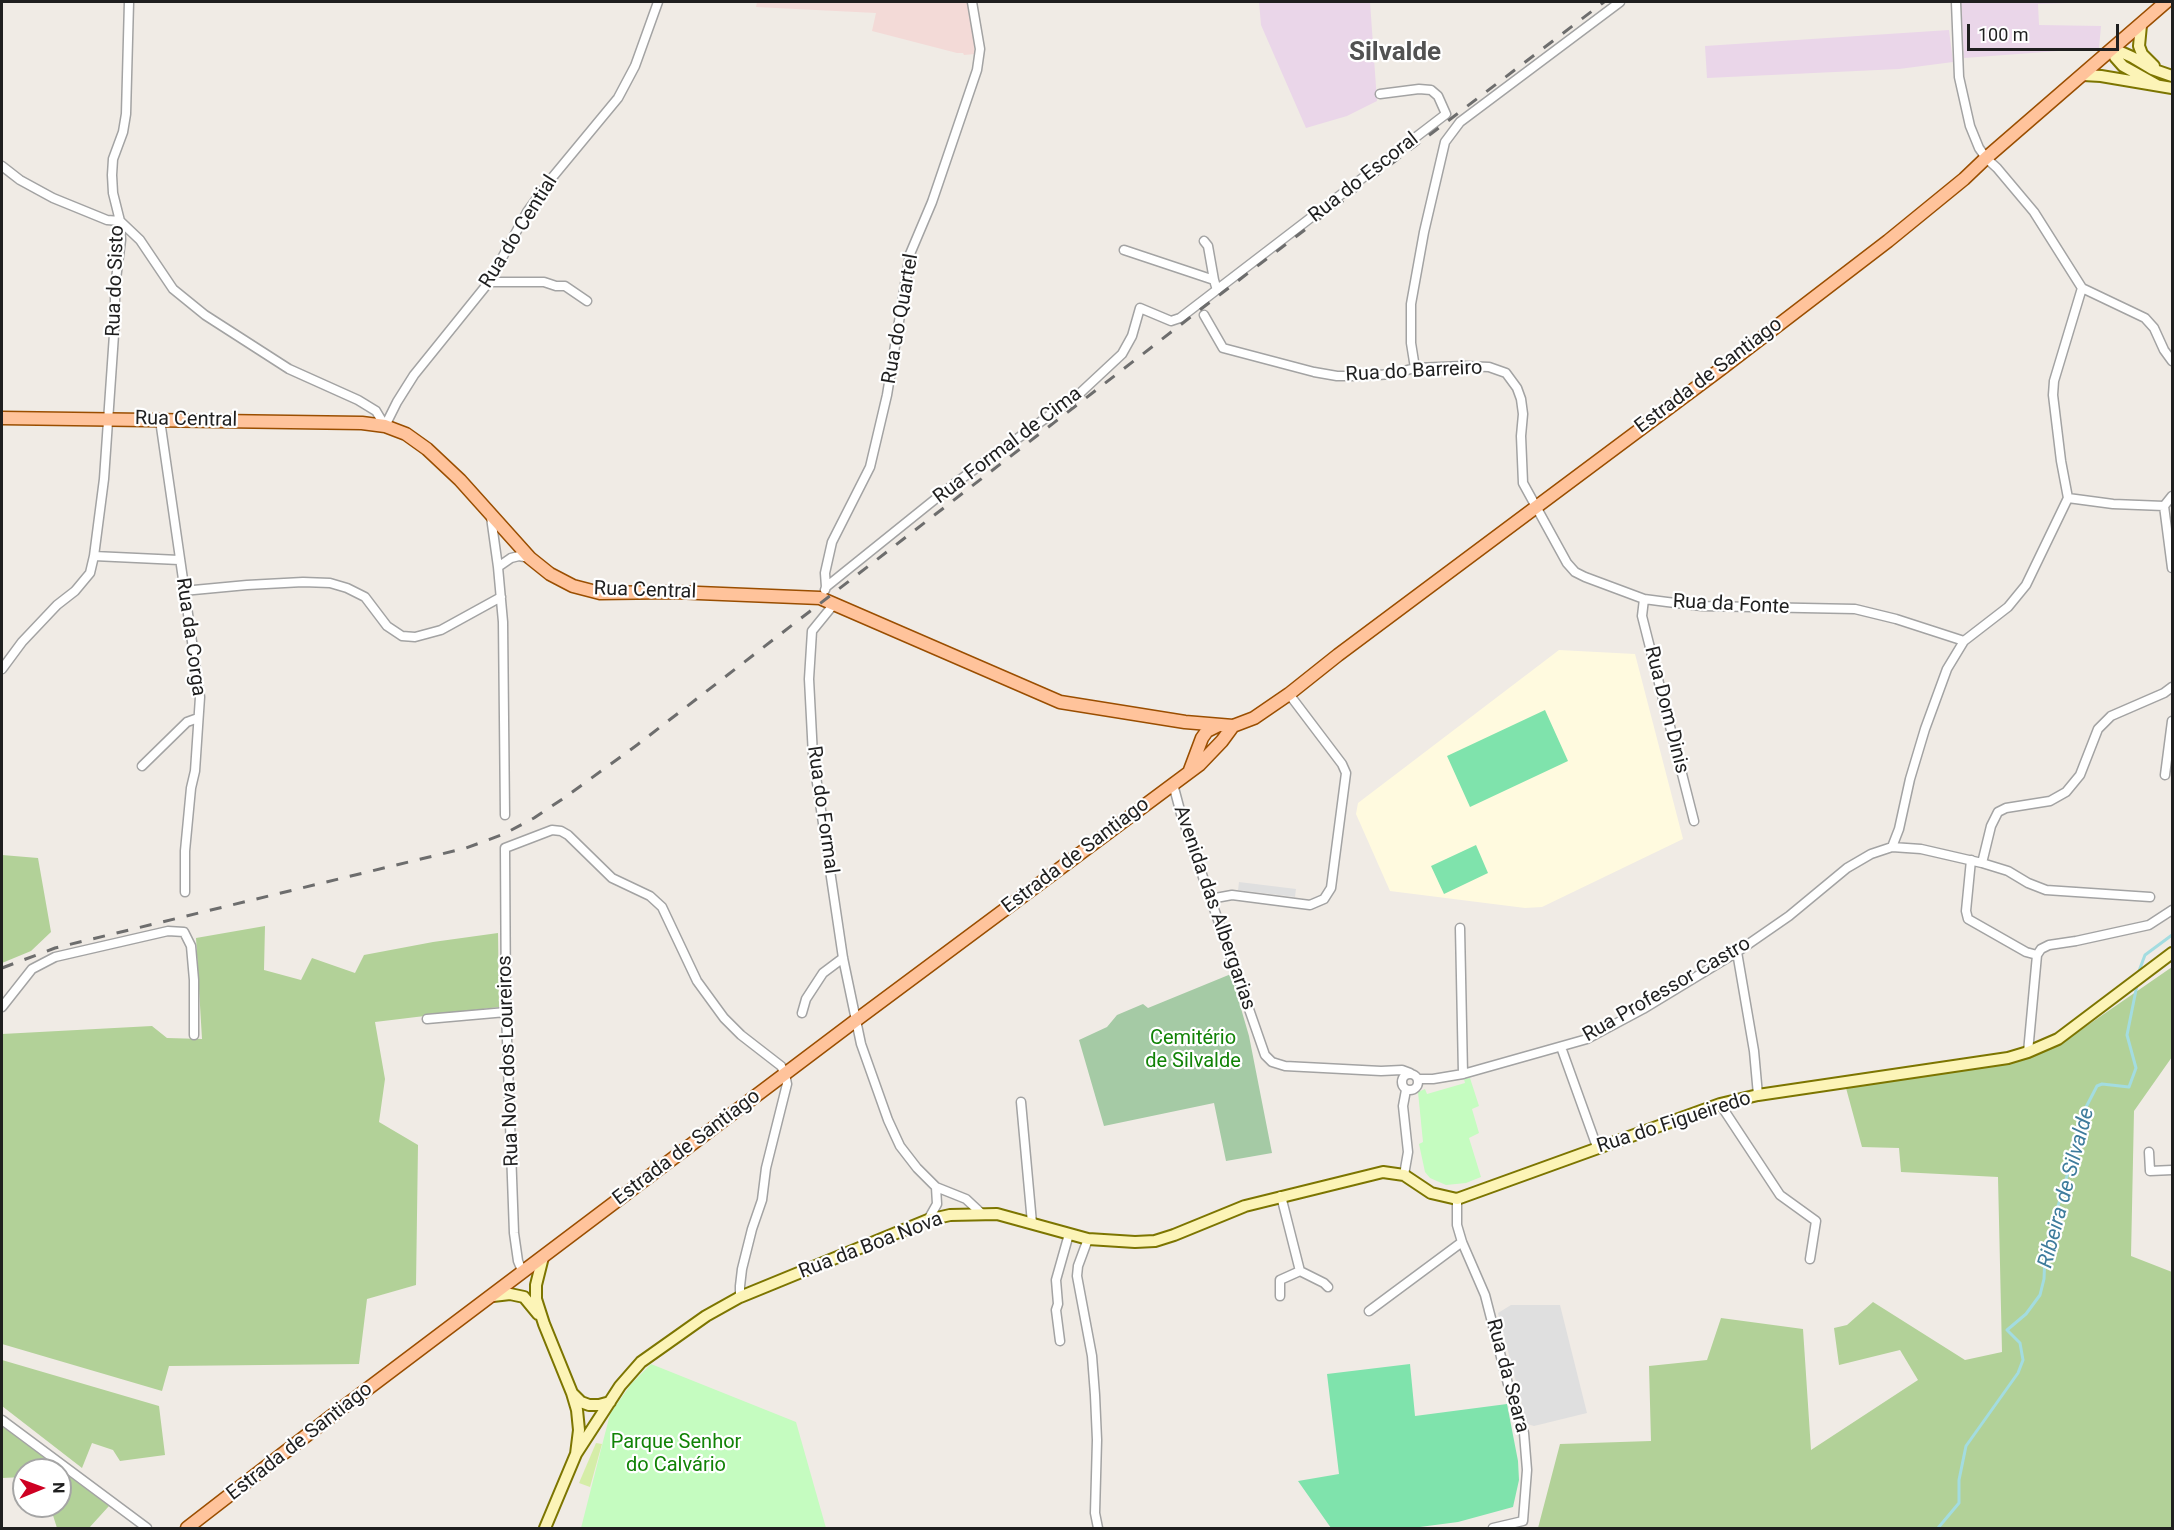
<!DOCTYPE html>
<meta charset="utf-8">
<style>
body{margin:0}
#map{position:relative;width:2174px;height:1530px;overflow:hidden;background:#f0ebe5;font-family:Roboto,sans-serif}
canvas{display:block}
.frame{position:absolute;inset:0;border:3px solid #1f1f1f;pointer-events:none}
.north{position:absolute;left:12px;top:1458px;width:60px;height:60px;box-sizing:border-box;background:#fff;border:2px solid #a5a5a5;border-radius:50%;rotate:89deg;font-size:16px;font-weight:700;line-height:24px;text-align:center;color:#1f1f1f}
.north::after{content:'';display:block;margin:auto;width:21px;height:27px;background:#ce0022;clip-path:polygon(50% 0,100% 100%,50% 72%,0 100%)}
.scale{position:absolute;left:1967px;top:24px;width:152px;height:27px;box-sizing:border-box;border:3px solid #1f1f1f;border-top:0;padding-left:8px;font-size:18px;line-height:21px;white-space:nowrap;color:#1f1f1f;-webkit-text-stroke:4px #fff;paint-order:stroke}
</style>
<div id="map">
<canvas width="2174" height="1530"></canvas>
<div class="frame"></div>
<div class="north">N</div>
<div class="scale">100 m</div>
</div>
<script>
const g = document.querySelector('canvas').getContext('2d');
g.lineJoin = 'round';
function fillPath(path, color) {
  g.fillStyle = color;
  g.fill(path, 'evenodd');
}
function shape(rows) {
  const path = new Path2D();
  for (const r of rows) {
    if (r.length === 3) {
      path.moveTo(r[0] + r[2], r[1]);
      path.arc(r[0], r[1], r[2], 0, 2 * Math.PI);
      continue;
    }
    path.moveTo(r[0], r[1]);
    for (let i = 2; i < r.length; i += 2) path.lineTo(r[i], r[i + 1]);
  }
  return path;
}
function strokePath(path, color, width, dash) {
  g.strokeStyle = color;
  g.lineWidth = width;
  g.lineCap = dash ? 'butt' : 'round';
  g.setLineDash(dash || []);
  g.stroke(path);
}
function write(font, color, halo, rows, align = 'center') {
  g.font = font + ' Roboto,sans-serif';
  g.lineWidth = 4.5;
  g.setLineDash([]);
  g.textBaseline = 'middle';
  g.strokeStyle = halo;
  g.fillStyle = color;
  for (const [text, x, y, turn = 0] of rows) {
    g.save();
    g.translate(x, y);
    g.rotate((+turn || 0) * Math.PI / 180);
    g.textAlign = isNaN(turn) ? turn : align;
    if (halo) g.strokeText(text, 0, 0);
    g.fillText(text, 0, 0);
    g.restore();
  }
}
const industrial = shape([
 [1259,2,1370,2,1377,101,1347,116,1306,128,1261,25],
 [1961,2,2099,2,2038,4,2039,25,2101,26,2099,48,1964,58],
 [1949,30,1953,62,1899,69,1707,78,1705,46]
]);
const education = shape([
 [1559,650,1635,654,1683,839,1542,907,1525,908,1390,891,1356,814,1358,803]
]);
const military = shape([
 [757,2,968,2,973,28,975,54,964,55,963,53,957,53,872,31,876,13,756,7]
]);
const grass = shape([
 [596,1443,602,1444,590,1487,579,1483]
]);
const forest = shape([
 [2,855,38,858,51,932,31,951,2,963],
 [265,926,264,970,301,980,312,958,355,973,364,955,433,942,498,933,499,1007,375,1022,385,1079,379,1122,418,1145,416,1285,367,1299,359,1364,169,1366,162,1391,2,1344,2,1034,152,1026,167,1038,202,1039,196,938],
 [2172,967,2172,1057,2134,1111,2131,1256,2172,1272,2172,1528,1538,1528,1560,1444,1651,1441,1649,1366,1707,1360,1721,1318,1803,1329,1811,1450,1918,1380,1900,1350,1839,1365,1834,1328,1847,1325,1873,1302,1965,1360,2002,1352,1998,1177,1901,1172,1899,1148,1862,1147,1846,1088,2010,1064,2059,1045],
 [2,1360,159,1406,165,1455,120,1461,113,1450,92,1443,82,1468,2,1406],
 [2,1426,109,1506,89,1528,57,1528,50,1506,60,1506,60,1470,24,1470,24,1477,2,1478]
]);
const cemetery = shape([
 [1231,974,1249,1036,1272,1153,1226,1161,1214,1103,1104,1126,1079,1040,1107,1027,1117,1015,1143,1004,1148,1008]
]);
const park = shape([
 [1470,1078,1479,1106,1472,1109,1479,1133,1469,1138,1481,1177,1466,1183,1446,1185,1430,1178,1425,1172,1419,1144,1423,1142,1418,1092,1425,1089,1427,1094,1465,1083,1464,1079],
 [651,1364,796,1422,826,1528,581,1528,610,1414,631,1384]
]);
const pitch = shape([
 [1545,710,1568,761,1470,807,1447,756],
 [1476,845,1488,873,1444,894,1431,866],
 [1410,1364,1415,1416,1507,1404,1518,1461,1519,1480,1513,1507,1458,1522,1412,1528,1331,1528,1298,1481,1339,1474,1327,1374]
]);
const parking = shape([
 [1239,882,1296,889,1295,897,1238,890],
 [1511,1305,1560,1305,1587,1413,1534,1426,1527,1424,1498,1313]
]);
const stream = shape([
 [2139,971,2145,955,2172,935],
 [1938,1528,1959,1503,1959,1480,1966,1446,2018,1373,2023,1360,2020,1343,2007,1330,2026,1314,2040,1295,2044,1279,2045,1255,2050,1233,2073,1156,2084,1136,2084,1111,2097,1086,2102,1084,2129,1087,2136,1068,2127,1035,2137,985]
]);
const minor = shape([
 [2,166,20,180,53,198,107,220,120,221,140,240,173,289,205,315,289,369,358,400,376,411,385,426],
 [1204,241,1208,246,1214,280],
 [1124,250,1214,280,1217,290],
 [489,282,544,282,556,286,565,286,587,301],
 [2082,288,2145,318,2154,328,2164,350,2172,361],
 [1204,315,1223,348,1314,372,1337,376,1363,376,1392,374,1415,368,1464,366,1489,367,1506,373,1517,388,1521,399,1523,414,1521,436,1523,483,1567,563,1575,572,1585,577,1644,599,1667,602,1702,606,1855,609,1896,619,1964,641],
 [1415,368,1411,343,1411,304,1424,232,1445,142,1460,122,1620,2],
 [160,420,200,697,195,771,191,788,185,851,185,892],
 [385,426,397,402,414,375,489,282,527,212,551,179,618,98,635,66,658,2],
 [2068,498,2113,504,2164,506],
 [2164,506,2172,568],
 [2164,506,2172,496],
 [491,517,498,567],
 [94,556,179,560],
 [826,587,954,484,1078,395,1122,354,1132,336,1140,308,1171,321,1180,318,1446,114,1438,96,1431,90,1419,89,1380,94],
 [825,590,826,587,825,573,832,542,870,467,887,395,910,254,932,202,977,70,980,49,972,2],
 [183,591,247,585,303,582,330,583,347,588,365,597,387,626,402,636,415,637,441,630,501,597],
 [1644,599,1642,616,1694,821],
 [834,604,812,631,809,679,813,756,843,958,861,1044,888,1120,900,1146,917,1168,936,1187,966,1199,981,1213],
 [2,669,22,642,57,605,75,591,90,573,94,556,104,479,115,320,115,287,121,240,120,221,113,193,112,175,113,159,123,132,126,114,129,2],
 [142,766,187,722,198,718],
 [2165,775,2172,721],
 [1173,784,1181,814,1265,1055,1272,1062,1285,1066,1381,1071,1402,1070,1410,1073],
 [505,815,503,622,498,567,511,558,519,556,530,558],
 [1892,847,1899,829,1910,779,1925,729,1947,669,1964,641,2008,607,2026,585,2068,498,2061,461,2053,395,2054,381,2082,288,2034,212,1997,168,1986,158,1979,148,1970,126,1959,77,1956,2],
 [1971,860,1966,911,1968,919,2026,952,2037,955],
 [1982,863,1991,826,1998,812,2006,808,2050,801,2066,792,2080,775,2098,729,2111,716,2164,693,2172,687],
 [1210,899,1232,895,1310,905,1324,899,1331,888,1346,773,1342,764,1289,694],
 [1460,928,1463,1074],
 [1737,952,1754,1051,1758,1095],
 [2037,955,2041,949,2049,945,2076,941,2149,925,2172,910],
 [2,1007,32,969,55,957,168,931,184,932,191,946,194,980,194,1035],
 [802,1013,806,999,823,973,843,958],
 [427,1019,506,1012],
 [1561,1047,1597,1147],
 [2028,1052,2037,955],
 [1410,1082,8],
 [1418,1079,1433,1079,1463,1074,1587,1039,1643,1009,1737,952,1789,916,1847,868,1871,854,1892,847,1921,849,1982,863,2008,871,2028,883,2046,890,2150,897],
 [1021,1102,1032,1223],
 [1720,1104,1780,1195,1816,1221,1810,1259],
 [2149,1152,2150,1171,2172,1170],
 [1404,1175,1408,1152,1403,1106,1406,1090],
 [1281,1196,1300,1271,1324,1283,1328,1287],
 [1457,1199,1457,1225,1462,1242,1485,1295,1508,1384,1524,1433,1527,1470,1523,1521,1493,1528],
 [928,1220,937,1204,936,1187],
 [1088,1239,1078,1266,1077,1276,1092,1356,1095,1395,1097,1440,1095,1513,1098,1528],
 [523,1273,518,1261,514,1233,506,1012,505,848,552,830,561,831,568,835,612,878,650,896,662,907,697,981,724,1018,741,1035,781,1066,785,1074,787,1084,766,1168,762,1200,752,1229,742,1269,740,1286,740,1297],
 [1280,1296,1280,1280,1300,1271],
 [1369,1311,1462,1242],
 [1060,1341,1056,1310,1058,1304,1056,1280,1069,1234],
 [2,1420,147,1528]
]);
const secondary = shape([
 [2141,25,2139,46,2142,54,2154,66],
 [2083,75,2101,76,2172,88],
 [2157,85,2123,66,2115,57,2114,49,2132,57,2152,69,2172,76],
 [543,1257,536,1285,536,1299,544,1324,572,1393,577,1410,579,1430,576,1454,545,1528],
 [493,1296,510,1294,524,1297,538,1314],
 [573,1394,581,1402,589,1405,599,1405,610,1402],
 [576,1454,620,1386,641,1362,706,1316,740,1297,928,1220,950,1215,997,1214,1088,1239,1135,1242,1155,1241,1174,1235,1245,1206,1383,1172,1404,1175,1431,1193,1457,1199,1720,1104,1758,1095,2008,1058,2028,1052,2058,1039,2172,953]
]);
const primary = shape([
 [2,418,362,423,385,426,406,434,427,449,460,480,530,558,550,574,573,586,600,593,674,592,820,598,1060,702,1185,722,1233,726,1254,718,1289,694,1338,655,1721,369,1888,241,1964,179,1986,158,2166,2],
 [1190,770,1202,738,1207,731,1219,725],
 [187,1528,329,1418,855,1021,1199,765,1222,741,1233,726]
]);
const rail = shape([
 [2,968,55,948,466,848,504,834,534,818,564,798,637,745,1201,309,1604,2]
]);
const streetNames = [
 ["Rua do Escoral",1364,178,-38],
 ["Rua do Cential",519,232,-58],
 ["Rua do Sisto",116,281,-88],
 ["Rua do Quartel",901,319,-80],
 ["Rua do Barreiro",1414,372,-3],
 ["Estrada de Santiago",1709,376,-37],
 ["Rua Central",186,420,1],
 ["Rua Formal de Cima",1008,446,-37],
 ["Rua Central",645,591,2],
 ["Rua da Fonte",1731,605,3],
 ["Rua da Corga",190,637,82],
 ["Rua Dom Dinis",1666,710,76],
 ["Rua do Formal",822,810,82],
 ["Estrada de Santiago",1076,856,-37],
 ["Avenida das Albergarias",1214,908,71],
 ["Rua Professor Castro",1667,990,-30],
 ["Rua Nova dos Loureiros",509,1061,-92],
 ["Rua do Figueiredo",1674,1123,-18],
 ["Estrada de Santiago",687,1148,-37],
 ["Rua da Boa Nova",871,1246,-21],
 ["Rua da Seara",1507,1376,75],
 ["Estrada de Santiago",300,1442,-38]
];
const parkNames = [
 ["Cemitério",1193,1039],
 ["de Silvalde",1193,1062],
 ["Parque Senhor",676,1443],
 ["do Calvário",676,1466]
];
const waterNames = [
 ["Ribeira de Silvalde",2067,1188,-75]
];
const districtNames = [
 ["Silvalde",1395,53]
];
fillPath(industrial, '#ead6e9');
fillPath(education, '#fffadf');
fillPath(military, '#f3dad7');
fillPath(grass, '#d5eda8');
fillPath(forest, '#b2d198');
fillPath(cemetery, '#a5caa5');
fillPath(park, '#c5fcc0');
fillPath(pitch, '#7fe3ac');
fillPath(parking, '#dfdfdf');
strokePath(stream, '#a3dce0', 3);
strokePath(minor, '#a3a3a3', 11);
strokePath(secondary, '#7c7500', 14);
strokePath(primary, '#9a4e00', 15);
strokePath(minor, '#fff', 8);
strokePath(secondary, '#fcf4b7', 10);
strokePath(primary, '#ffc39b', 12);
strokePath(rail, '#6d6d6d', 3, [12, 12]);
write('20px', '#1f1f1f', '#fff', streetNames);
write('20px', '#118306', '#fff', parkNames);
write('italic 21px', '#3e7c9c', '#fff', waterNames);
write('bold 26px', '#525252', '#fff', districtNames);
</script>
